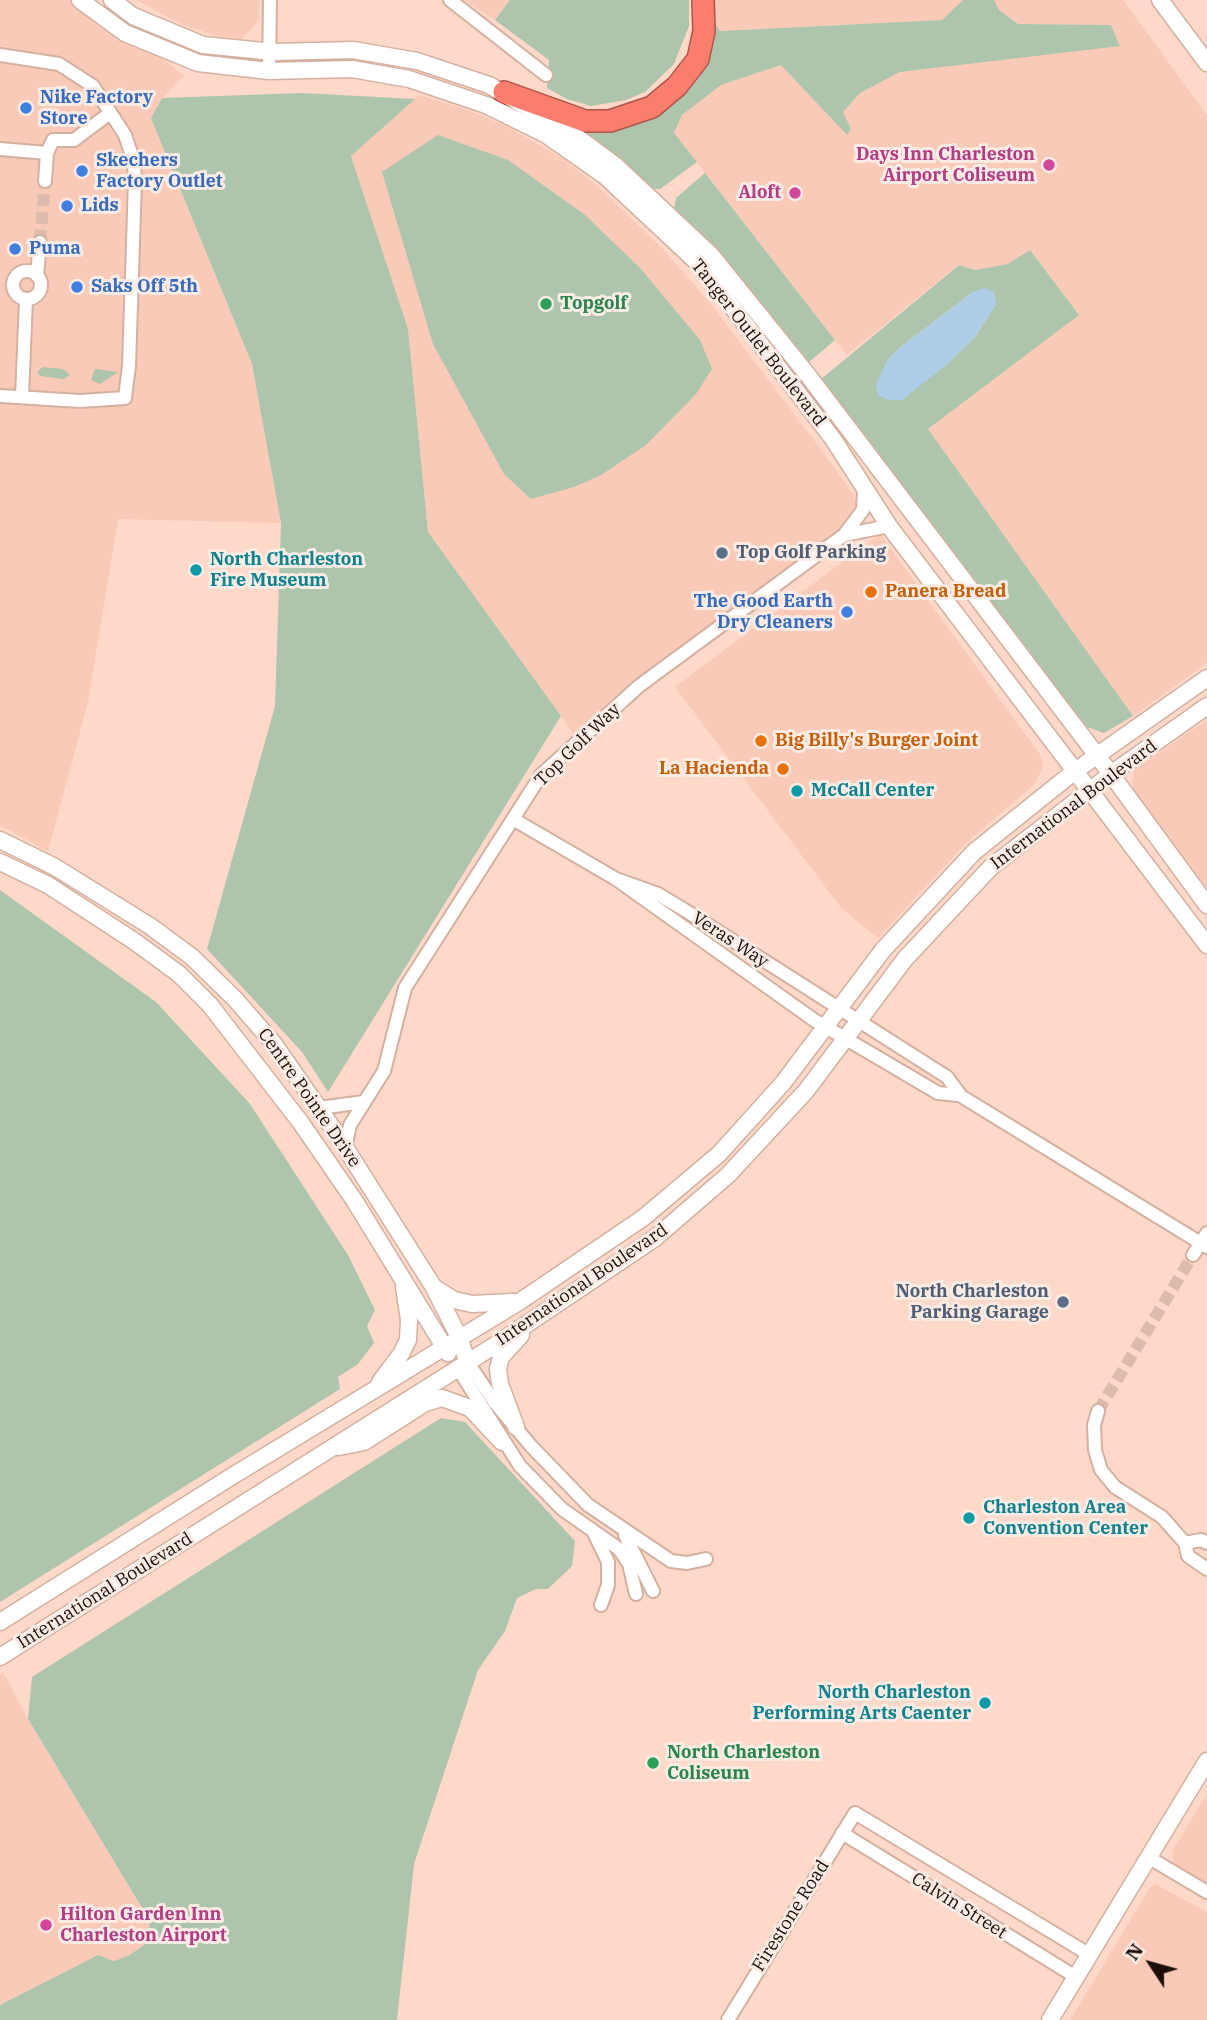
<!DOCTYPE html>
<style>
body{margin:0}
#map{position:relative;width:1207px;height:2020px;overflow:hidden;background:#fed8c8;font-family:"IBM Plex Serif",serif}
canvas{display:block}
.north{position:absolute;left:1116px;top:1929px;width:70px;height:70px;-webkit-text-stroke:5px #fbebe5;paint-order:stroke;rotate:306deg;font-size:19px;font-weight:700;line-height:28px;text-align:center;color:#1c0f0a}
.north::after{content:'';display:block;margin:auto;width:24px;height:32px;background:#1c0f0a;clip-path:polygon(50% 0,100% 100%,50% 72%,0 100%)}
</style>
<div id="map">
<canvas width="1207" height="2020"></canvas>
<div class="north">N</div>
</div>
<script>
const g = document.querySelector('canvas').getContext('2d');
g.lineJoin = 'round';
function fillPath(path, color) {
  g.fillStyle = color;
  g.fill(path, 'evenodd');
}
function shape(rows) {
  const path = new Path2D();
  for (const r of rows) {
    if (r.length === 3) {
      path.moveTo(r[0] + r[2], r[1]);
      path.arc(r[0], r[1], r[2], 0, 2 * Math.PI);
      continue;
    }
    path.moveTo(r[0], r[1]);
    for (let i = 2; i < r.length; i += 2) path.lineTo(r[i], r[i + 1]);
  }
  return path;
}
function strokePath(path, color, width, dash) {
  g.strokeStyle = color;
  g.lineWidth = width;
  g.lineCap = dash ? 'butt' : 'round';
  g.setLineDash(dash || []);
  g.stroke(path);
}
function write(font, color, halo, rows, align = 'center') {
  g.font = font + ' "IBM Plex Serif",serif';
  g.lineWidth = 6;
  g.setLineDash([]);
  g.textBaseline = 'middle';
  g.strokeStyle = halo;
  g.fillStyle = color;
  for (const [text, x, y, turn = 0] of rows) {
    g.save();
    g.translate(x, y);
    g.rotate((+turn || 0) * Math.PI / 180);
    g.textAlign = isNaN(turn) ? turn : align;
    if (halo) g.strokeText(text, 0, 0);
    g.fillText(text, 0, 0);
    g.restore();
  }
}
const built = shape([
 [0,0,83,0,184,75,161,100,151,118,252,364,281,523,118,519,88,702,48,851,0,825],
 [136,0,259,0,259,20,242,39,221,37,183,25],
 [465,0,510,0,495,20],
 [713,0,963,0,942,20,720,31,714,22],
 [994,0,1123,0,1207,115,1207,663,1133,716,928,429,1079,315,1031,251,1008,264,975,270,958,265,847,355,674,133,682,115,721,85,782,65,847,135,851,129,843,112,860,93,900,72,1120,45,1111,25,1018,24,999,10],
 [419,95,468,110,510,128,563,159,595,184,662,248,711,304,832,464,863,510,844,535,639,686,579,741,428,532,408,329,351,156],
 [880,534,1041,756,1043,767,1035,784,967,842,878,938,842,909,675,687],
 [1207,720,1207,890,1134,791,1132,780,1134,770],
 [3,1672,28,1720,150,1921,147,1943,128,1956,114,1961,98,1955,0,2005,0,1674],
 [1207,1794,1207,1883,1174,1864,1172,1852],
 [1155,1884,1207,1912,1207,2020,1070,2020,1149,1889]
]);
const green = shape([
 [510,0,689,0,689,26,674,64,645,92,626,100,591,106,567,99,547,88,549,60,495,20],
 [963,0,994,0,999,10,1018,24,1111,25,1120,46,900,72,860,93,843,112,851,129,847,135,781,65,721,85,682,115,674,133,697,162,660,189,654,189,607,149,563,123,659,110,714,22,720,31,942,20],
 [302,93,415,99,351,156,408,329,428,532,561,716,328,1092,302,1052,207,949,275,706,281,523,252,364,151,118,162,98],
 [438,135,508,160,585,215,641,269,700,340,712,369,696,394,646,445,601,475,574,487,531,499,504,474,433,344,382,172],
 [705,173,835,340,809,362,802,361,716,253,674,209,676,198],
 [1030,250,1079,315,928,429,1133,716,1104,733,1087,727,820,380,959,265,975,270,1008,264],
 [973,292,996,304,975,337,945,366,887,361,898,349],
 [43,367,63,369,70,375,64,379,40,376,37,372],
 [95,369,118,372,100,384,91,380],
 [0,890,156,1002,250,1104,348,1255,375,1310,367,1326,374,1343,358,1364,338,1377,340,1389,0,1602],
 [441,1418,465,1422,575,1541,572,1566,548,1589,536,1589,517,1598,505,1631,478,1670,414,1864,397,2020,0,2020,0,2005,98,1955,114,1961,128,1956,147,1943,150,1921,28,1719,32,1677]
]);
const water = shape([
 [985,288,994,292,996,304,975,337,945,366,902,400,889,400,878,395,876,385,887,361,898,349,973,292]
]);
const streetTunnel = shape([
 [40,242,45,181],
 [1098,1411,1193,1255]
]);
const street = shape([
 [450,0,546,75],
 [0,55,59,64,93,86,125,135,134,162,135,182,129,366,125,398,80,401,0,396],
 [269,71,270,0],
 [0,149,47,153],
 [45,181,47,153,53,140,74,140,110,113],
 [27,285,14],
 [37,276,40,242],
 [22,397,26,299],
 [844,535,889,526],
 [513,819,616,879,814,1020,938,1093,958,1095],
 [616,879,658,894,683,909,947,1077,961,1096,1207,1247],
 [319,1108,364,1102],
 [345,1148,350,1125,384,1071,405,988,541,775,639,686,844,535,863,510,864,490],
 [1193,1255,1207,1233],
 [467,1361,495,1403,531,1446,588,1505,671,1561,687,1563,706,1559],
 [457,1367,520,1466,562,1509,619,1549,629,1564,636,1594],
 [1098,1411,1094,1425,1095,1450,1101,1470,1115,1487,1162,1517,1185,1543,1188,1556,1207,1569],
 [594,1533,608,1562,608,1585,601,1605],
 [625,1535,653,1591],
 [1185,1543,1201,1540,1207,1543],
 [842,1833,1076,1977],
 [1148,1857,1207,1892],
 [728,2020,855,1813,1090,1955]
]);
const secondary = shape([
 [80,0,125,33,198,63,269,71,352,69,409,79,486,105,545,134,605,176,700,265,833,439,889,526,1207,945],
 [112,0,133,16,203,45,274,52,353,50,417,61,489,85,570,132,616,166,711,255,807,374,1111,774,1207,905],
 [1160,0,1207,63],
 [0,840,55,867,150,926,192,957,235,999,274,1044,336,1133,433,1286,459,1337,467,1361],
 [0,862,48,885,134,941,179,974,210,1005,301,1123,354,1200,448,1353],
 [435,1288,454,1300,472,1304,513,1302],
 [380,1382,401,1354,408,1340,409,1320,404,1287],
 [516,1427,500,1384,498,1369,501,1357,521,1335],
 [339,1447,364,1442,425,1403,442,1398,470,1408,502,1442],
 [0,1622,234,1475,519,1302,643,1218,719,1154,783,1083,883,950,974,852,1075,771,1207,678],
 [0,1657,500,1342,655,1238,728,1175,806,1091,905,959,991,867,1111,774,1207,706],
 [1050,2020,1207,1761]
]);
const highway = shape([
 [504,92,585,121,610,121,652,107,677,86,698,59,704,31,703,0]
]);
const markers = [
 [26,108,7,"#3f7fe0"],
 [1049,165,7,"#d1479c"],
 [82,171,7,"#3f7fe0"],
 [795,193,7,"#d1479c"],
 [67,206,7,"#3f7fe0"],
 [15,249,7,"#3f7fe0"],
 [77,287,7,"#3f7fe0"],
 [546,304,7,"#2e9e5b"],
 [722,553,7,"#5c6f8a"],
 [196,570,7,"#0f9aa8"],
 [871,592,7,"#e8710a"],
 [847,612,7,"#3f7fe0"],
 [761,741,7,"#e8710a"],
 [783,769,7,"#e8710a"],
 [797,791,7,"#0f9aa8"],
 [1063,1302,7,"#5c6f8a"],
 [969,1518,7,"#0f9aa8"],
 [985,1703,7,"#0f9aa8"],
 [653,1763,7,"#2e9e5b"],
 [46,1925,7,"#d1479c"]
];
const shopNames = [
 ["Nike Factory",40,98],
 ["Store",40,119],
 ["Skechers",96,161],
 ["Factory Outlet",96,182],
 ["Lids",81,206],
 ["Puma",29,249],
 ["Saks Off 5th",91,287],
 ["The Good Earth",833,602,"right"],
 ["Dry Cleaners",833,623,"right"]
];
const hotelNames = [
 ["Days Inn Charleston",1035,155],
 ["Airport Coliseum",1035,176],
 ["Aloft",781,193],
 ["Hilton Garden Inn",60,1915,"left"],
 ["Charleston Airport",60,1936,"left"]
];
const leisureNames = [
 ["Topgolf",560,304],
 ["North Charleston",667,1753],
 ["Coliseum",667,1774]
];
const streetNames = [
 ["Tanger Outlet Boulevard",758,343,52],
 ["Top Golf Way",578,745,-44],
 ["International Boulevard",1074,805,-37],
 ["Veras Way",730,940,33],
 ["Centre Pointe Drive",309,1098,55],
 ["International Boulevard",582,1285,-34],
 ["International Boulevard",105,1591,-32],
 ["Calvin Street",959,1906,32],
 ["Firestone Road",791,1916,-58]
];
const serviceNames = [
 ["Top Golf Parking",736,553],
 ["North Charleston",1049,1292,"right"],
 ["Parking Garage",1049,1313,"right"]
];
const cultureNames = [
 ["North Charleston",210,560],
 ["Fire Museum",210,581],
 ["McCall Center",811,791],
 ["Charleston Area",983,1508],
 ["Convention Center",983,1529],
 ["North Charleston",971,1693,"right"],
 ["Performing Arts Caenter",971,1714,"right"]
];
const foodNames = [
 ["Panera Bread",885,592],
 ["Big Billy's Burger Joint",775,741],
 ["La Hacienda",769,769,"right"]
];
fillPath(built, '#f8cab7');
fillPath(green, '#adc5ac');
fillPath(water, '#aecee7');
strokePath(streetTunnel, '#dcbaac', 12, [12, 6]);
strokePath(street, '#d4b0a0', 16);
strokePath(secondary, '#d4b0a0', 19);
strokePath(highway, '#ad564b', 24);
strokePath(street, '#fff', 12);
strokePath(secondary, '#fff', 16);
strokePath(highway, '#fb7d6e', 21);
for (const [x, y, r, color] of markers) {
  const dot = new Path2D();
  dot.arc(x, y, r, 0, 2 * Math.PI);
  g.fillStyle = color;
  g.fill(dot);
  strokePath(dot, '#fbebe5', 2.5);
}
write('bold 18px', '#366cbe', '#fbebe5', shopNames, 'left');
write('bold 18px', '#b23c85', '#fbebe5', hotelNames, 'right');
write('bold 18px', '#27864d', '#fbebe5', leisureNames, 'left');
write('18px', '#1c0f0a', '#fbebe5', streetNames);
write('bold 18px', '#4e5e75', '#fbebe5', serviceNames, 'left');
write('bold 18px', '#0d838f', '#fbebe5', cultureNames, 'left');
write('bold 18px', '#c56008', '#fbebe5', foodNames, 'left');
</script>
